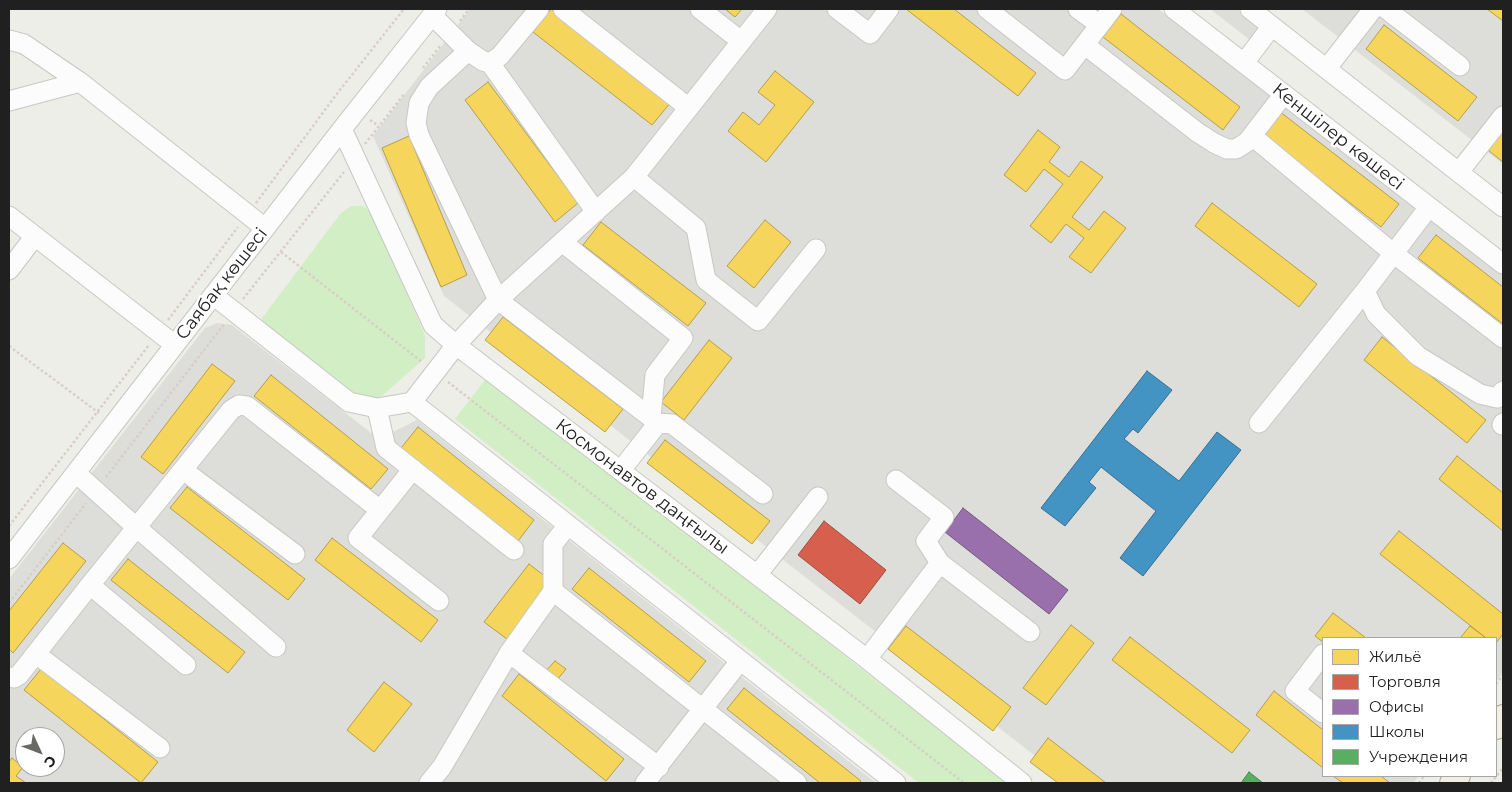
<!DOCTYPE html>
<meta charset="utf-8">
<style>
body{margin:0}
#map{position:relative;width:1512px;height:792px;overflow:hidden;background:#eeeee8;font-family:Montserrat,sans-serif}
canvas{display:block}
.frame{position:absolute;inset:0;border:10px solid #202020;pointer-events:none}
.legend{position:absolute;left:1322px;top:637px;width:175px;height:140px;box-sizing:border-box;background:#fff;border:1px solid #a6a6a6;margin:0;padding:6px 9px;list-style:none;font-size:15px;color:#202020}
.legend li{display:flex;align-items:center;gap:10px;height:25px}
.legend b{width:25px;border:1px solid #a6a6a6}
.north{position:absolute;left:15px;top:727px;width:50px;height:50px;box-sizing:border-box;background:#fff;border:1px solid #a6a6a6;border-radius:50%;rotate:133deg;font-size:14px;font-weight:700;line-height:20px;text-align:center;color:#202020}
.north::after{content:'';display:block;margin:auto;width:18px;height:22px;background:#686866;clip-path:polygon(50% 0,100% 100%,50% 72%,0 100%)}
</style>
<div id="map">
<canvas width="1512" height="792"></canvas>
<div class="frame"></div>
<ul class="legend">
<li><b style="height:14px;background:#f6d55c"></b>Жильё</li>
<li><b style="height:14px;background:#d6604d"></b>Торговля</li>
<li><b style="height:14px;background:#9970ab"></b>Офисы</li>
<li><b style="height:14px;background:#4393c3"></b>Школы</li>
<li><b style="height:14px;background:#5aae61"></b>Учреждения</li>
</ul>
<div class="north">С</div>
</div>
<script>
const g = document.querySelector('canvas').getContext('2d');
g.lineJoin = 'round';
function fillPath(path, color) {
  g.fillStyle = color;
  g.fill(path, 'evenodd');
}
function shape(rows) {
  const path = new Path2D();
  for (const r of rows) {
    path.moveTo(r[0], r[1]);
    for (let i = 2; i < r.length; i += 2) path.lineTo(r[i], r[i + 1]);
  }
  return path;
}
function strokePath(path, color, width, dash) {
  g.strokeStyle = color;
  g.lineWidth = width;
  g.lineCap = dash ? 'butt' : 'round';
  g.setLineDash(dash || []);
  g.stroke(path);
}
function write(font, color, halo, rows, align = 'center') {
  g.font = font + ' Montserrat,sans-serif';
  g.lineWidth = 5;
  g.setLineDash([]);
  g.textBaseline = 'middle';
  g.strokeStyle = halo;
  g.fillStyle = color;
  for (const [text, x, y, turn = 0] of rows) {
    g.save();
    g.translate(x, y);
    g.rotate((+turn || 0) * Math.PI / 180);
    g.textAlign = isNaN(turn) ? turn : align;
    if (halo) g.strokeText(text, 0, 0);
    g.fillText(text, 0, 0);
    g.restore();
  }
}
const residential = shape([
 [470,9,1158,9,1503,275,1503,672,1496,682,1496,638,1323,638,1323,776,1419,776,1413,783,1070,783,444,296,373,136],
 [1210,9,1246,9,1263,23,1250,40],
 [1302,9,1503,9,1503,164],
 [217,323,232,325,379,439,417,420,876,783,9,783,9,579,205,328],
 [25,737,55,737,55,767,25,767]
]);
const grass = shape([
 [351,206,363,206,371,213,425,335,425,358,382,396,364,399,349,393,265,330,262,318,340,214],
 [488,376,1007,783,919,783,455,419]
]);
const homes = shape([
 [551,9,671,102,652,125,533,32,551,9],
 [725,9,742,9,735,17,725,9],
 [906,9,954,9,1036,73,1018,96,906,9],
 [1487,9,1503,9,1503,21,1487,9],
 [1121,14,1240,107,1223,130,1103,37,1121,14],
 [1384,25,1477,97,1458,121,1366,49,1384,25],
 [775,71,814,102,766,162,728,131,743,112,759,125,775,105,758,92,775,71],
 [488,82,578,203,555,222,465,100,488,82],
 [1279,111,1399,204,1381,227,1261,134,1279,111],
 [1038,130,1060,147,1049,162,1069,177,1081,161,1103,177,1072,217,1089,230,1104,211,1126,228,1091,273,1069,257,1084,238,1066,224,1051,243,1030,226,1063,184,1044,169,1026,192,1004,175,1038,130],
 [1503,131,1503,162,1488,150,1503,131],
 [409,136,467,275,441,287,382,148,409,136],
 [1212,203,1317,284,1299,307,1195,226,1212,203],
 [765,220,791,242,754,288,727,266,765,220],
 [601,222,706,303,688,326,583,245,601,222],
 [1436,235,1503,287,1503,324,1418,258,1436,235],
 [503,317,623,409,605,432,485,340,503,317],
 [1382,337,1486,420,1467,443,1364,360,1382,337],
 [709,340,732,358,684,420,661,402,709,340],
 [212,364,235,381,163,474,141,457,212,364],
 [271,375,388,469,371,489,254,396,271,375],
 [418,427,534,520,518,541,401,448,418,427],
 [665,440,770,521,752,544,647,463,665,440],
 [1457,456,1503,493,1503,531,1439,479,1457,456],
 [187,487,305,579,288,600,170,508,187,487],
 [1399,531,1503,614,1503,634,1496,643,1496,638,1486,638,1380,554,1399,531],
 [332,538,438,620,421,642,315,560,332,538],
 [63,543,86,561,13,653,9,649,9,611,63,543],
 [128,559,245,652,228,673,111,580,128,559],
 [529,564,551,581,507,639,484,622,529,564],
 [589,568,706,661,689,682,572,589,589,568],
 [1333,613,1366,638,1323,638,1323,642,1315,636,1333,613],
 [1071,625,1094,643,1046,705,1023,688,1071,625],
 [906,626,1011,707,993,731,888,649,906,626],
 [1470,626,1486,638,1460,638,1470,626],
 [1130,637,1250,730,1232,753,1112,660,1130,637],
 [555,661,566,669,557,680,546,671,555,661],
 [41,669,158,762,141,783,24,690,41,669],
 [519,674,624,759,606,781,502,696,519,674],
 [384,682,412,704,374,752,347,730,384,682],
 [744,688,861,781,859,783,820,783,727,709,744,688],
 [1274,691,1323,730,1323,768,1256,715,1274,691],
 [1048,738,1106,783,1058,783,1030,762,1048,738],
 [12,758,23,767,16,776,26,783,9,783,9,762,12,758],
 [1333,776,1381,776,1390,783,1343,783,1333,776]
]);
const shops = shape([
 [824,521,886,570,860,604,798,555,824,521]
]);
const offices = shape([
 [963,508,1068,590,1049,614,945,532,963,508]
]);
const schools = shape([
 [1147,371,1172,390,1138,433,1133,429,1124,439,1179,481,1217,432,1241,450,1143,576,1120,558,1156,511,1101,467,1089,482,1096,488,1065,526,1041,508,1147,371]
]);
const public = shape([
 [1249,772,1263,783,1241,783,1249,772]
]);
const path = shape([
 [460,21,469,9],
 [423,68,441,45],
 [370,120,379,126],
 [365,144,405,93],
 [256,203,336,95,404,9],
 [281,252,422,362],
 [243,299,344,172],
 [168,320,238,227],
 [9,346,99,413],
 [448,382,964,783],
 [106,477,225,323],
 [9,526,149,345],
 [9,603,86,503],
 [1496,684,1503,675],
 [1419,783,1424,776],
 [1491,783,1503,768]
]);
const minor = shape([
 [563,9,689,108],
 [700,9,741,41],
 [837,9,870,34,889,9],
 [987,9,1065,70,1112,9],
 [1078,9,1100,25],
 [1174,9,1503,264],
 [1250,9,1503,207],
 [1386,9,1460,66],
 [432,15,468,51,483,61,490,63,500,56,539,9],
 [9,40,24,44,80,82],
 [1085,45,1197,132,1214,143,1227,149,1236,149,1247,142,1284,94],
 [468,51,429,87,419,103,416,123,419,135,498,300,658,423,672,424,763,494],
 [490,63,596,212],
 [1244,63,1272,26],
 [1327,68,1373,9],
 [9,101,80,82,265,228],
 [342,129,433,325,456,345,867,659,1022,783],
 [1252,136,1393,253,1503,338],
 [1459,172,1503,116],
 [634,177,696,228,706,280,758,321,816,249],
 [9,216,175,345],
 [562,242,683,338,655,375,651,417],
 [9,270,35,236],
 [1365,291,1376,314,1418,356,1480,394,1497,398,1503,391],
 [213,295,349,402,377,408,412,402,896,783],
 [412,402,456,345,498,300,634,177,767,9],
 [377,408,386,448,514,550],
 [1259,423,1365,291,1429,207],
 [1502,425,1503,423],
 [413,469,358,538,439,601],
 [183,470,295,554],
 [621,470,658,423],
 [76,473,136,527,276,647],
 [896,480,944,517,926,541,940,563],
 [568,525,553,544,553,591,509,653,659,767],
 [9,559,342,129,437,9],
 [757,575,818,497],
 [90,585,231,410,239,405,247,406,380,510],
 [553,591,797,783],
 [36,654,160,748],
 [1323,654,1295,691,1323,713],
 [867,659,940,563,1030,632],
 [9,677,14,678,19,675,90,585,186,665],
 [429,783,442,767,509,653],
 [645,783,740,661]
]);
const major = shape([
 [1496,727,1503,717],
 [1452,783,1458,776]
]);
const streetNames = [
 ["Кеншілер көшесі",1338,137,38],
 ["Саябақ көшесі",222,284,-52],
 ["Космонавтов даңғылы",642,487,37]
];
fillPath(residential, '#ddddda');
fillPath(grass, '#d2eec5');
fillPath(homes, '#f6d55c');
strokePath(homes, '#b69f4a', 1);
fillPath(shops, '#d6604d');
strokePath(shops, '#9f4d40', 1);
fillPath(offices, '#9970ab');
strokePath(offices, '#755881', 1);
fillPath(schools, '#4393c3');
strokePath(schools, '#387092', 1);
fillPath(public, '#5aae61');
strokePath(public, '#49834e', 1);
strokePath(minor, '#c7c7c4', 21);
strokePath(major, '#a5a284', 26);
strokePath(path, '#d8cdc7', 2.5, [2.5, 2.5]);
strokePath(minor, '#fcfcfc', 19);
strokePath(major, '#f1efe5', 24);
write('18px', '#202020', '#fff', streetNames);
</script>
